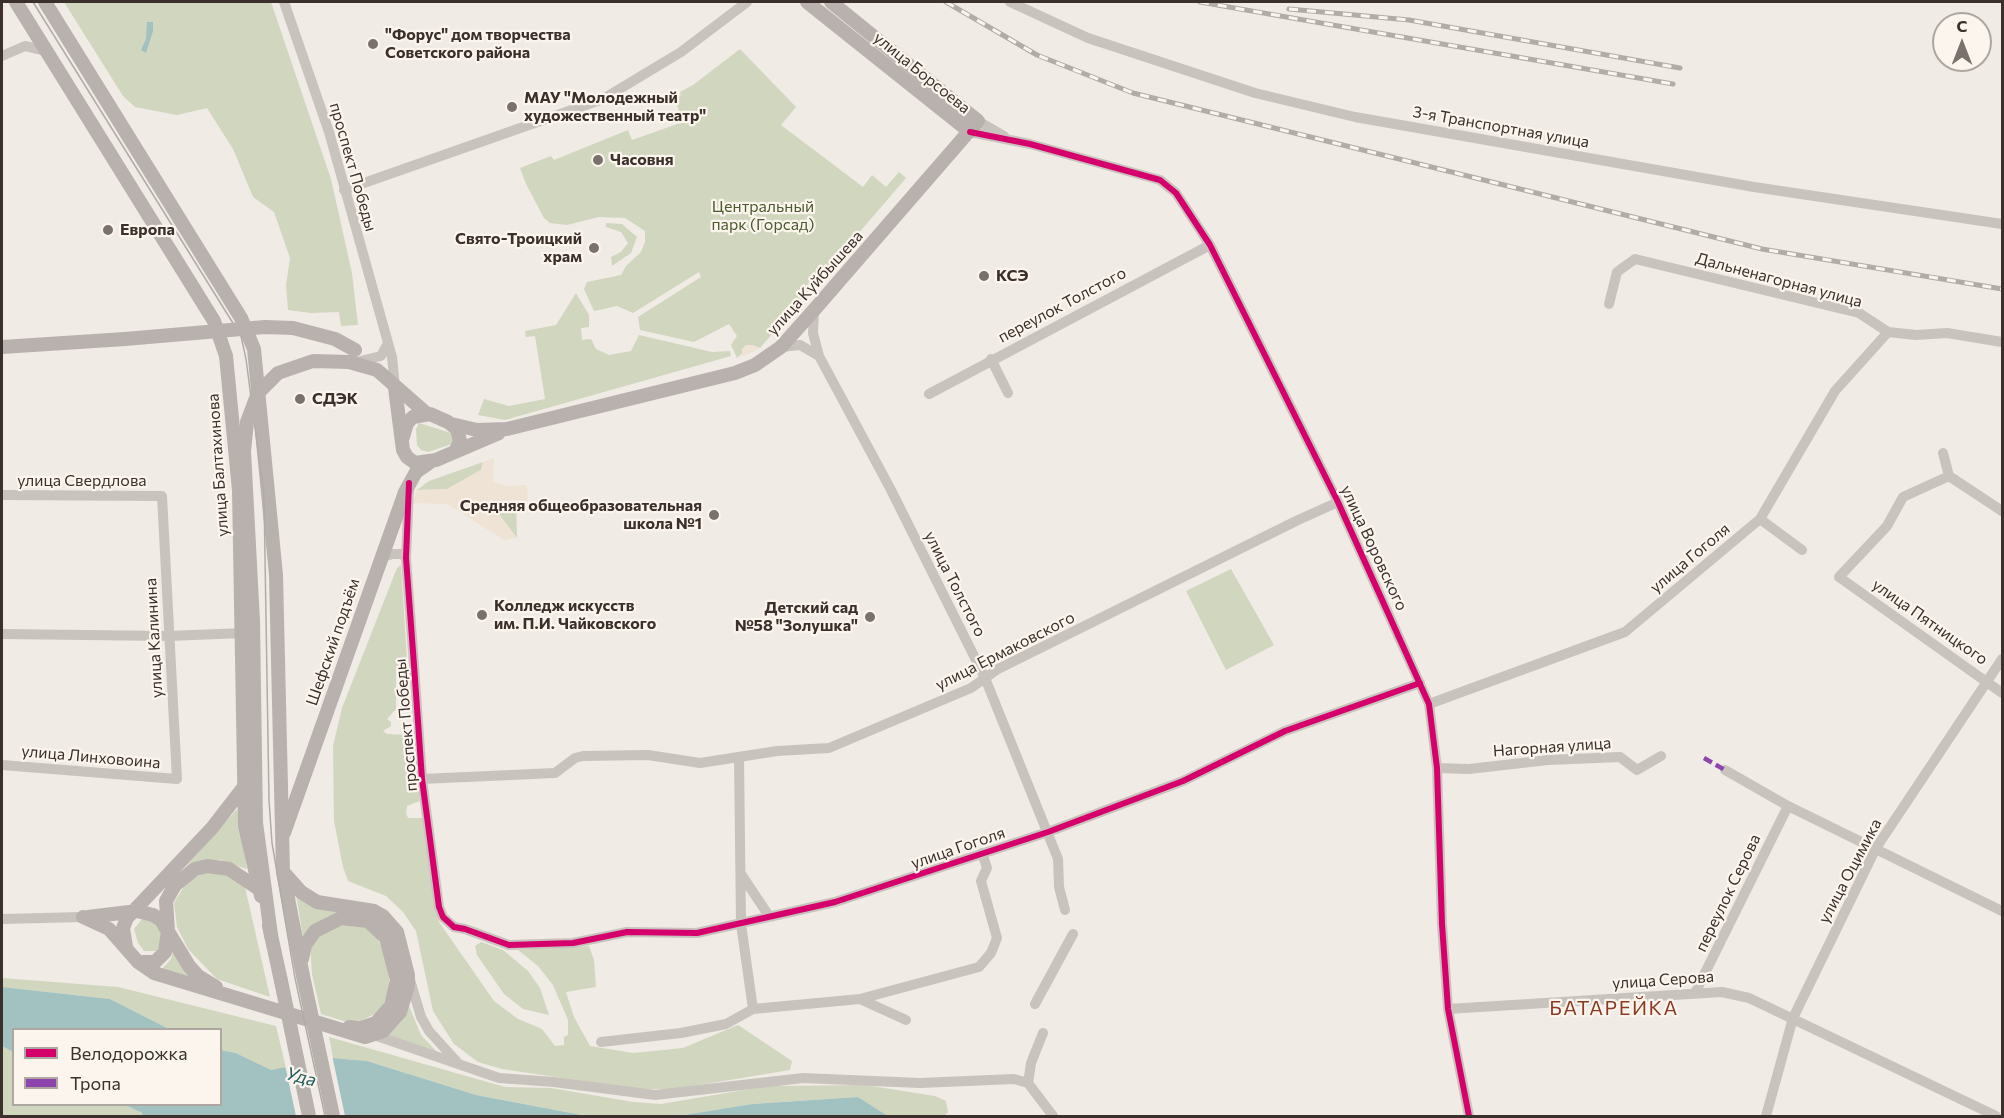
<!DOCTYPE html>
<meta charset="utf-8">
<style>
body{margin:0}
#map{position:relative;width:2004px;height:1118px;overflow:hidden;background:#f0ebe5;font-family:Commissioner,sans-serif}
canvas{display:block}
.frame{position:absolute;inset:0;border:3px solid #3b302b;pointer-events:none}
.legend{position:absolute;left:12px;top:1028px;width:210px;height:78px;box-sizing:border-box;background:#fbf5ee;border:2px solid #aea6a0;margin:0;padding:8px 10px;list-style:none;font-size:18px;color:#3b302b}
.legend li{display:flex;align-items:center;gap:12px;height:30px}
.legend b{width:30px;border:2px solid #aea6a0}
.north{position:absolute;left:1932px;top:12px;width:60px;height:60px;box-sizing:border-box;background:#fbf5ee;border:2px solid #aea6a0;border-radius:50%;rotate:0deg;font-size:16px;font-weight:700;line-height:24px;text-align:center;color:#3b302b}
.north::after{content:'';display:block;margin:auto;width:21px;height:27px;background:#7a716c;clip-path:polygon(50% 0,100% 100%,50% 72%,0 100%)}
</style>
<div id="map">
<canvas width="2004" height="1118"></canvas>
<div class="frame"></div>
<ul class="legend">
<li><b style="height:8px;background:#d6006c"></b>Велодорожка</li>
<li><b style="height:8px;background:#8e44ad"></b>Тропа</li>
</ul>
<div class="north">С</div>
</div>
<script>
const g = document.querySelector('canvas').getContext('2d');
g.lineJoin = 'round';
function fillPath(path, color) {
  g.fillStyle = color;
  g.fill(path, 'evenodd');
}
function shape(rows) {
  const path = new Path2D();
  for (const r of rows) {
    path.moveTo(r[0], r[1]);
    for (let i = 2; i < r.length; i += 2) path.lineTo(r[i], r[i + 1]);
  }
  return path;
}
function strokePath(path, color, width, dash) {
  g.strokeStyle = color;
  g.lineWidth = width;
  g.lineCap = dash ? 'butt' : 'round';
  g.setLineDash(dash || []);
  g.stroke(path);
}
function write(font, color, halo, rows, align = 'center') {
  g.font = font + ' Commissioner,sans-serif';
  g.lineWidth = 4.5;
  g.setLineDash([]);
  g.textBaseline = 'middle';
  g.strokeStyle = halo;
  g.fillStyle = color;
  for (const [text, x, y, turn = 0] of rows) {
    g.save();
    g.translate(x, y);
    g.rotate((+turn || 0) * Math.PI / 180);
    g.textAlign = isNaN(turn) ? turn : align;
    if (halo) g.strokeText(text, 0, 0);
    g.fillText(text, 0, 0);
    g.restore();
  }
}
const green = shape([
 [64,2,271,2,331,179,352,273,358,325,341,326,339,312,311,313,288,310,286,285,290,258,274,212,253,197,233,149,207,108,177,115,135,107,123,96],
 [740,49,796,107,781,125,863,187,872,175,886,187,899,172,906,178,760,348,752,345,737,358,731,345,737,336,729,324,694,342,640,330,638,317,701,277,699,272,633,313,617,306,594,311,584,289,587,282,621,275,626,266,641,252,645,242,645,231,625,218,599,217,567,225,550,223,544,218,526,184,520,168,551,156,554,160,628,130,632,140,683,122,674,97,681,95,680,92,693,85],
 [606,223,622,224,637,237,631,253,612,266,611,257,621,252,628,243,621,232,606,227],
 [576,293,589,315,589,327,581,328,582,340,591,339,596,349,609,355,631,351,639,335,712,352,730,351,731,356,505,420,478,415,484,399,509,406,545,399,535,336,526,337,525,331,556,325],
 [419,423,454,434,456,437,452,444,428,452,421,450,417,445,416,429],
 [483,462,481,470,447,489,417,490,429,481],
 [505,501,516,501,517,538,494,508],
 [401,565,407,661,396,670,396,709,387,719,391,722,391,726,383,731,387,734,411,735,420,801,407,806,406,813,408,818,424,818,439,922,494,1001,518,1019,542,1029,555,1046,564,1045,564,1037,568,1035,568,1020,553,985,538,966,518,950,589,946,594,960,596,987,566,992,574,1017,590,1046,633,1053,683,1048,738,1025,792,1061,790,1070,675,1089,636,1089,502,1069,478,1062,454,1044,433,1011,416,931,403,912,386,896,348,881,343,867,334,821,333,746,342,708,397,568],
 [1231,569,1274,645,1226,670,1186,591],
 [237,809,247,869,219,860,204,861,182,871],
 [205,872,227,873,245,887,270,997,217,979,188,949,177,927,174,903,186,883],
 [296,893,314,907,338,912,312,926,303,939],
 [142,919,154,922,162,933,162,945,156,951,144,951,138,943,134,929],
 [341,923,365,927,376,936,383,950,389,976,389,990,383,1006,377,1013,362,1020,344,1021,321,1014,312,974,310,947,317,936],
 [481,942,503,950,528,971,540,988,549,1015,523,1009,504,994,477,955,475,946],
 [173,951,195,981,162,969,171,959],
 [2,978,118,987,276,1026,286,1068,271,1070,236,1053,221,1050,220,1030,169,1029,110,999,2,987],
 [409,1006,421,1035,437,1052,386,1035,400,1023],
 [329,1037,505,1087,551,1088,633,1102,661,1104,768,1086,865,1085,935,1096,946,1101,948,1112,944,1116,888,1116,858,1097,752,1104,678,1116,587,1116,476,1095,367,1061,333,1058],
 [2,1046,13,1052,14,1104,125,1105,142,1113,142,1116,2,1116]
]);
const plaza = shape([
 [746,345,752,345,760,348,742,357,742,349],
 [494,458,493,481,505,486,527,485,528,500,505,501,494,508,517,538,504,540,447,504,413,503,417,490,447,489,481,470,483,462]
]);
const water = shape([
 [147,22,153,22,153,31,146,53,141,50,146,39],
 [2,987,110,999,169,1029,14,1030,13,1052,2,1046],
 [221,1050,236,1053,271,1070,333,1058,367,1061,476,1095,587,1116,142,1116,142,1113,125,1105,220,1104],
 [858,1097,888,1116,678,1116,752,1104]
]);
const pier = shape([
 [332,1055,345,1116,296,1116,285,1065]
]);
const minor = shape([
 [284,2,329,132,392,357,395,387],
 [1010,2,1088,38,1255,93,1355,117,1754,187,2002,224],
 [2,56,25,46,47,51],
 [978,121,1004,136],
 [970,132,1030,144,1160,180,1176,193,1210,245,1337,500,1429,704,1437,768,1442,924,1448,1009,1469,1116],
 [344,190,603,99,681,52,747,2],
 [1609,304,1617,272,1635,259,1859,313,1888,332,1916,335,1947,333,2002,342],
 [814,310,813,333,819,356,890,488,985,678,1058,859,1059,887,1065,910],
 [781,347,800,345,819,356],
 [991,359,1008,393],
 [356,362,381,356,388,343],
 [929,394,1210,245],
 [1943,453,1949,476,2002,511],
 [1949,476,1903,497,1887,526,1839,577,2002,693],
 [409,488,406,558,414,665,422,779,439,907,443,917,454,927,465,929,509,945,573,943,627,932,697,933,835,902,1048,832,1183,781,1285,731,1420,683],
 [2,495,162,496,177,779,2,765],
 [1760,519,1802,550],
 [380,558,392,554,402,554,406,558],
 [2,634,168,636,244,633],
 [1429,704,1625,632,1760,519,1835,391,1888,332],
 [739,757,741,924,753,1009],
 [1437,768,1469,769,1548,760,1620,757,1637,770,1661,756],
 [1725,770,1788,806,2002,911],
 [422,779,555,773,575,758,583,756,648,755,700,763,777,751,829,748,971,688,998,669,1296,521,1338,502],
 [741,874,769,916],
 [2,919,83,917],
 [410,980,421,1017,429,1031,458,1063],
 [1695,993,1788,806],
 [860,999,906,1020],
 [1035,1004,1073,934],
 [1448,1009,1722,992,1749,998,1996,1116],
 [371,1034,499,1078,554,1082,655,1095,803,1078,920,1083,1014,1079,1028,1083,1053,1116],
 [601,1042,681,1033,726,1024,753,1009,860,999,979,967,991,953,997,938,981,881,987,868,982,853],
 [1028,1083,1031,1063,1043,1033],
 [1766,1116,1793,1018,1876,848,2002,659]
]);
const major = shape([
 [16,2,214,321,226,356,239,490,245,826,261,896],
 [45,2,241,318,254,349,276,575,283,872,303,976],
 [807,2,970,132],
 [2,347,125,339],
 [349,362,377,370,426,413],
 [395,388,403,450,407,457,415,463,436,460,499,433],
 [451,424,477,430,507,429,735,373,755,365,781,347,814,310,978,121,831,2],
 [403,437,407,423,413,417,430,414,448,422,457,429,460,441,456,450],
 [284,833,405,492,416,472,429,463],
 [83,917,109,929,138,962,154,973,365,1037,383,1031,400,1012,408,986,408,975,397,932,383,916,374,911,317,902,301,892,285,874],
 [88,917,137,911,153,915,161,920,189,966,198,976,216,987],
 [269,926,281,981],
 [126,947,123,928,127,918,212,828,243,788],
 [302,959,305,945,315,931,341,918,368,921,386,938,397,980,391,1006,376,1023,361,1028,349,1027],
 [138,962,155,962,165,952,168,931,166,901,175,885,195,869,207,866,229,869,259,889]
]);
const tram = shape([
 [33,2,241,336,246,359,264,496,269,800,272,843,295,978,325,1116]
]);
const rail = shape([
 [946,2,1037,55,1133,93,1762,249,2002,289],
 [1200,2,1673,84],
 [1289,9,1409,20,1680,68]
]);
const majorBridge = shape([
 [125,339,265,327,293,328,335,339,355,350],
 [271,935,256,823,253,621,244,451,247,422,258,393,278,373,313,361,349,362],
 [303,976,333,1116],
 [281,981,309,1116]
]);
const quiet = shape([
 [1704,758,1725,770]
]);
const cycleway = shape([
 [970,132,1030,144,1160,180,1176,193,1210,245,1337,500,1429,704,1437,768,1442,924,1448,1009,1469,1116],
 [409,483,406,558,414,665,422,779,439,907,443,917,454,927,465,929,509,945,573,943,627,932,697,933,835,902,1048,832,1183,781,1285,731,1420,683]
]);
const markers = [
 [373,44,6,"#7a716c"],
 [512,107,6,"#7a716c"],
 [598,160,6,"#7a716c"],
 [108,230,6,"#7a716c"],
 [594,248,6,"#7a716c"],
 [984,276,6,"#7a716c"],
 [300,399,6,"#7a716c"],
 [714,515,6,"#7a716c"],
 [482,615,6,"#7a716c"],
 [870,617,6,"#7a716c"]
];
const poiNames = [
 ["\"Форус\" дом творчества",385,35],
 ["Советского района",385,53],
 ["МАУ \"Молодежный",524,98],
 ["художественный театр\"",524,116],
 ["Часовня",610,160],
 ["Европа",120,230],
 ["Свято-Троицкий",582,239,"right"],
 ["храм",582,257,"right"],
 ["КСЭ",996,276],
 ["СДЭК",312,399],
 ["Средняя общеобразовательная",702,506,"right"],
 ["школа №1",702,524,"right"],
 ["Колледж искусств",494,606],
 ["им. П.И. Чайковского",494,624],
 ["Детский сад",858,608,"right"],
 ["№58 \"Золушка\"",858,626,"right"]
];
const streetNames = [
 ["улица Борсоева",922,73,39],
 ["3-я Транспортная улица",1501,127,10],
 ["проспект Победы",353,167,74],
 ["Дальненагорная улица",1779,280,15],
 ["улица Куйбышева",815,283,-48],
 ["переулок Толстого",1062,305,-28],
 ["улица Балтахинова",218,465,-94],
 ["улица Свердлова",82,481],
 ["улица Воровского",1374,548,65],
 ["улица Гоголя",1690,558,-40],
 ["улица Толстого",955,584,63],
 ["улица Пятницкого",1930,622,35],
 ["улица Калинина",154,638,-93],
 ["Шефский подъём",333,642,-71],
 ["улица Ермаковского",1005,651,-27],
 ["проспект Победы",406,725,-95],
 ["Нагорная улица",1552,747,-4],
 ["улица Линховоина",91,757,5],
 ["улица Гоголя",958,848,-19],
 ["улица Оцимика",1850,871,-62],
 ["переулок Серова",1728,893,-64],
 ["улица Серова",1663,980,-4]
];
const parkNames = [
 ["Центральный",763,207],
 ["парк (Горсад)",763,225]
];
const waterNames = [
 ["Уда",301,1077,15]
];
const quarterNames = [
 ["БАТАРЕЙКА",1614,1008]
];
fillPath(green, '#d1d6bf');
fillPath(plaza, '#eee3d5');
fillPath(water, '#a1c2c1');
fillPath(pier, '#f0ebe5');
strokePath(minor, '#c9c3be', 10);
strokePath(major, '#b8b1ad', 14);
strokePath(tram, '#b1aca8', 1.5);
strokePath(rail, '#b1aca8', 5);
strokePath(rail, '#fbf5ee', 3, [9]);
strokePath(majorBridge, '#b8b1ad', 14);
strokePath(quiet, '#8e44ad', 4.5, [9, 4.5]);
strokePath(cycleway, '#d6006c', 6);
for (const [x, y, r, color] of markers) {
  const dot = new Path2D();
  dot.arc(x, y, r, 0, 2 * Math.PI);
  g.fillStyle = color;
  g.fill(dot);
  strokePath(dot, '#fbf5ee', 2);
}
write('bold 16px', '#3b302b', '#fbf5ee', poiNames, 'left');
write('16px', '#3b302b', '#fbf5ee', streetNames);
write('16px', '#4a5a2e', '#fbf5ee', parkNames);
write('italic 18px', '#1f5a5e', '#fbf5ee', waterNames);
g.letterSpacing = '1.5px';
write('20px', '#8c3b22', '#fbf5ee', quarterNames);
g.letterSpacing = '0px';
</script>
